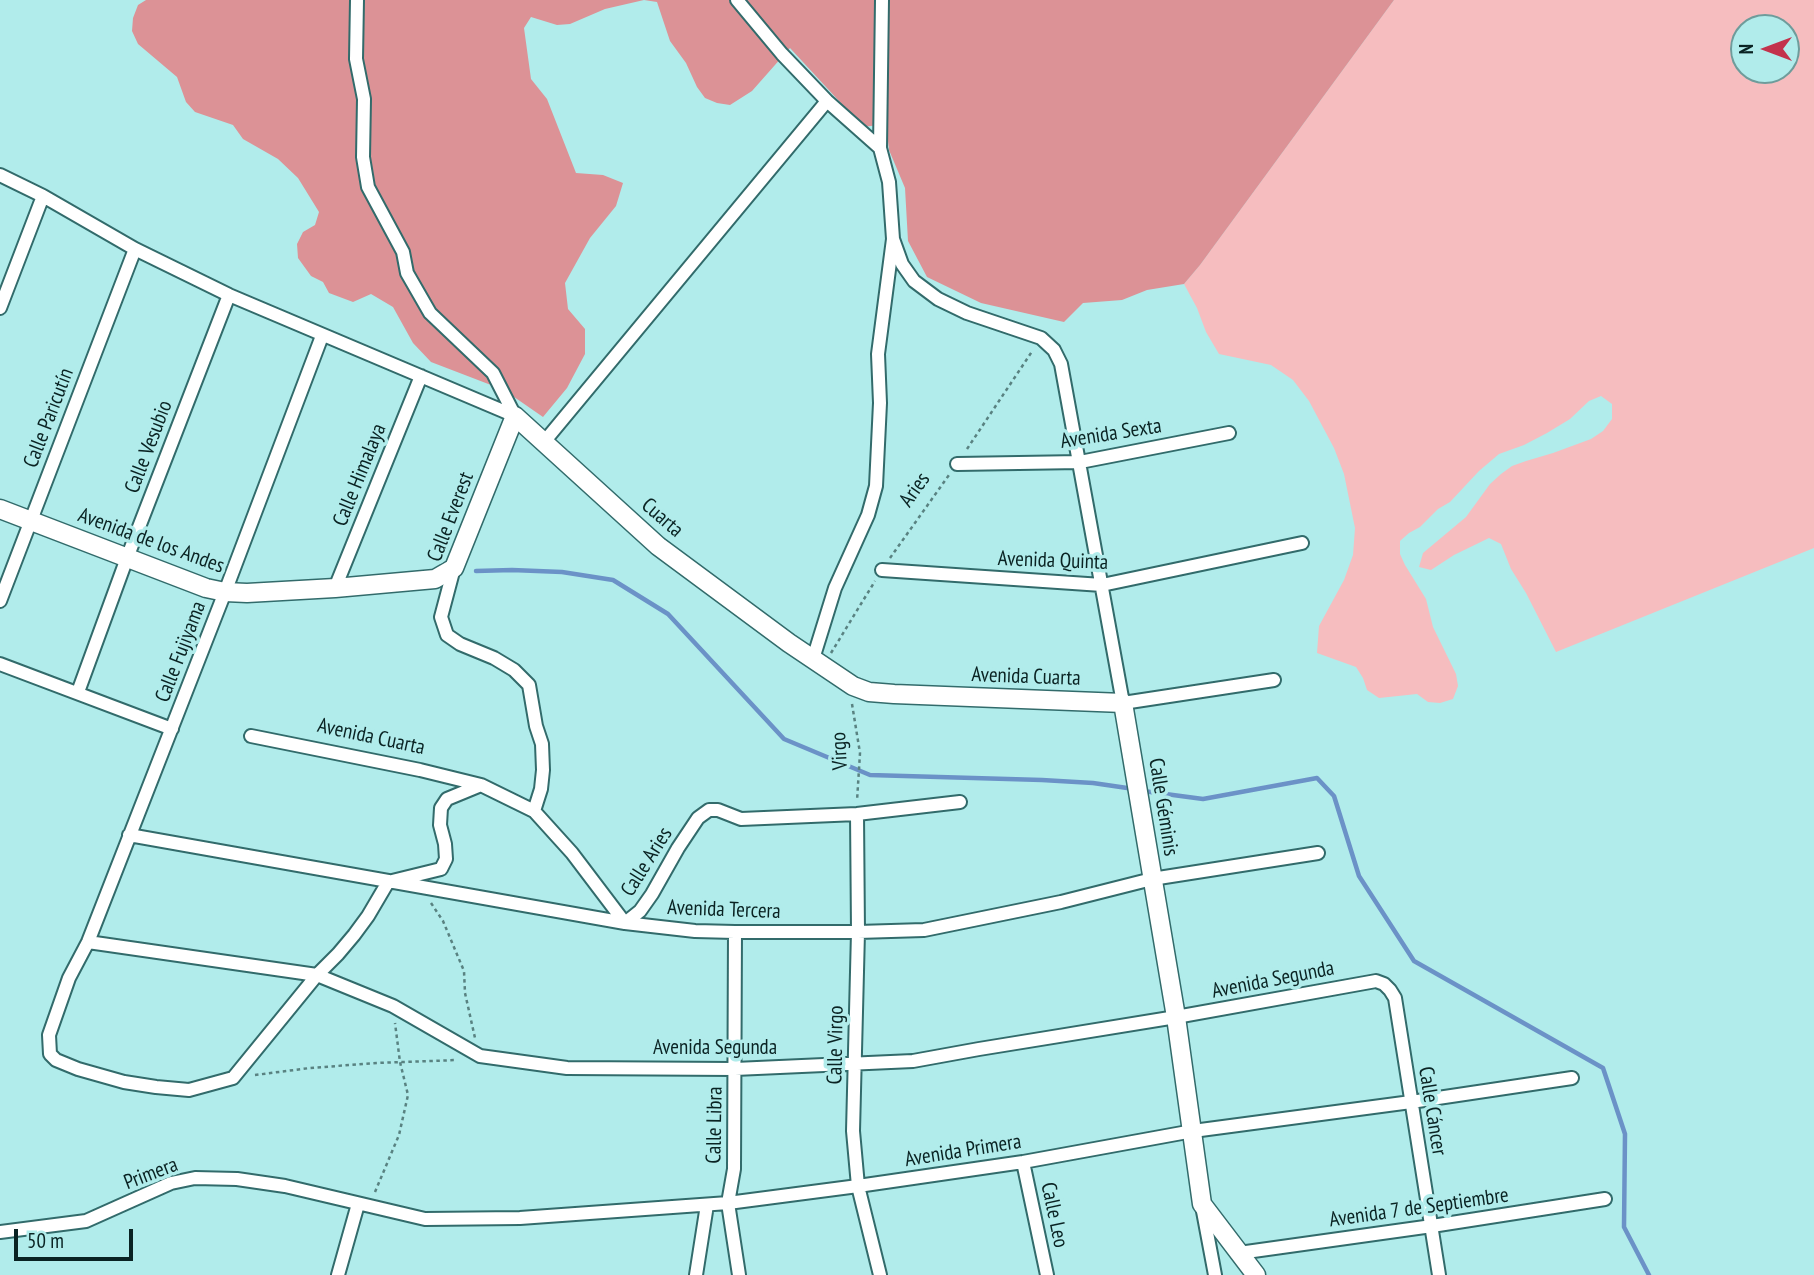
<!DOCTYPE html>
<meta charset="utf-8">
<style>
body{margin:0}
#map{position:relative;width:1814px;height:1275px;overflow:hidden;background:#b1eceb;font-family:"PT Sans Narrow",sans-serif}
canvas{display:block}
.north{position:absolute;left:1730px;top:14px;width:70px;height:70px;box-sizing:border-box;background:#b1eceb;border:2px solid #6e9c9b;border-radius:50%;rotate:270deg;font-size:19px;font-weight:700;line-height:28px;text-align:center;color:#0a2323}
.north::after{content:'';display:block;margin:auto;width:24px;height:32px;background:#c3324c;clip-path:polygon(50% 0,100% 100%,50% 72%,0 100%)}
.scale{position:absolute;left:14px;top:1229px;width:119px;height:32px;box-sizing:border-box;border:4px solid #0a2323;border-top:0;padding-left:9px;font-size:21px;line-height:24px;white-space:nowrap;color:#0a2323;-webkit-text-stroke:5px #b1eceb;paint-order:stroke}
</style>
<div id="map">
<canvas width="1814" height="1275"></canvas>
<div class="north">N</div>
<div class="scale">50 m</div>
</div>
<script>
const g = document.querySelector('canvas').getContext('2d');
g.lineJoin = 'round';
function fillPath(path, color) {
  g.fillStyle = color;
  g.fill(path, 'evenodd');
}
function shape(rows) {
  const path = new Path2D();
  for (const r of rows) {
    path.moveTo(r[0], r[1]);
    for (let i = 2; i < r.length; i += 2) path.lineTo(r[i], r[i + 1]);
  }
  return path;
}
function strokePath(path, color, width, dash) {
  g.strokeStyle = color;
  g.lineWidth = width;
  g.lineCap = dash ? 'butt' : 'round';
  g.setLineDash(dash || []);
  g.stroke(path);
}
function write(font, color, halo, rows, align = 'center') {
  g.font = font + ' "PT Sans Narrow",sans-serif';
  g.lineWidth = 7;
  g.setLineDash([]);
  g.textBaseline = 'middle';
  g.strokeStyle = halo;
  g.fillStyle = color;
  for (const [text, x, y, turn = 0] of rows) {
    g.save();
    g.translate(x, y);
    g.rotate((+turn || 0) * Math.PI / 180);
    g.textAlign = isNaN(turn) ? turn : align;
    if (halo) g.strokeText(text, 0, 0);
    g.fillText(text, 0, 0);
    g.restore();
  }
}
const green = shape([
 [1394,0,1814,0,1814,548,1556,652,1526,593,1511,569,1501,544,1489,538,1454,555,1431,570,1419,567,1423,553,1466,517,1490,484,1501,474,1512,466,1526,461,1553,453,1591,439,1603,431,1612,419,1612,404,1601,396,1589,401,1570,419,1547,433,1524,445,1499,454,1479,471,1450,502,1438,509,1420,527,1409,533,1400,541,1400,554,1405,565,1426,599,1433,627,1456,674,1458,686,1453,699,1440,703,1428,702,1417,694,1379,698,1367,690,1363,678,1356,667,1317,653,1319,626,1344,580,1353,555,1355,528,1344,474,1334,448,1309,401,1293,380,1271,365,1219,354,1206,332,1197,308,1184,284,1200,265],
 [1744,28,1786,28,1786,70,1744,70]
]);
const forest = shape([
 [146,0,1394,0,1200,265,1184,284,1147,290,1122,300,1083,303,1064,322,981,303,927,277,908,241,905,188,889,150,886,124,863,127,790,48,752,91,730,105,717,103,705,98,697,87,686,63,670,41,657,2,644,0,605,9,570,24,557,25,531,17,524,28,531,79,547,99,576,173,603,175,623,183,616,206,590,238,565,283,568,309,585,329,585,354,567,388,543,417,504,390,431,362,413,343,393,307,371,294,353,302,329,293,323,282,311,276,298,258,297,244,303,232,315,225,319,212,298,178,278,159,243,139,233,125,195,112,186,102,177,77,138,44,132,31,133,18,138,5]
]);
const stream = shape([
 [476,571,512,570,562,572,613,580,668,614,784,739,870,775,1042,780,1093,783,1134,789],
 [1143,791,1203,799,1317,778,1334,796,1359,876,1414,961,1603,1068,1625,1134,1624,1227,1649,1275]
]);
const path = shape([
 [967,449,1033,350],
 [890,558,949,475],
 [831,653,875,581],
 [852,704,860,753,857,801],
 [431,903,443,921,464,971,465,993,475,1038],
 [255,1075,310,1068,377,1063,457,1060],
 [375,1192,399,1135,408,1095,400,1062,395,1023]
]);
const street = shape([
 [357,0,356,59,364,99,363,157,368,187,403,252,407,273,430,313,493,373,515,416],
 [737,0,782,54,827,101,880,148],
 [0,175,43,196,135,249,229,295,515,416],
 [893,239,902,264,914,281,938,299,967,313,1041,338,1054,350,1061,364,1123,703,1274,680],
 [0,308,43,196],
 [322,336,225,592,88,942,69,978,49,1035,50,1054,56,1060,78,1069,124,1082,156,1087,189,1090,233,1078,317,975,338,954,354,935,368,916,388,882,441,869,446,859,445,844,440,825,441,808,447,799,481,785],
 [544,442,827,101],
 [957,464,1080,462,1229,433],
 [454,568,441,617,447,635,460,644,494,658,514,670,529,685,536,726,542,744,543,770,541,789,534,811],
 [882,570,1102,585,1302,543],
 [335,588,421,376],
 [0,601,135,249],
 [813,659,835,588,868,515,876,486,880,403,878,354,893,239,889,182,880,148,882,0],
 [0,664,172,729],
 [78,692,127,558,229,295],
 [251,736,420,770,481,785,534,811,572,853,625,923,640,911,652,894,678,848,698,818,709,810,718,810,741,819,857,814,960,802],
 [857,814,858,932,853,1131,858,1186,880,1275],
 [129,835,625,923,695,931,735,932,858,932,924,930,1061,902,1152,879,1318,853],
 [735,932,734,1169,728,1203,739,1275],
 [88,942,317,975,393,1006,480,1056,567,1068,735,1069,913,1061,979,1049,1176,1017,1376,981,1384,984,1390,990,1395,998,1439,1275],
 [1023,1162,1047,1275],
 [1202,1206,1215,1275],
 [0,1232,86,1221,171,1183,195,1178,237,1179,285,1186,425,1219,520,1218,728,1203,858,1186,1023,1162,1193,1131,1411,1102,1572,1078],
 [1239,1253,1432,1226,1605,1199],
 [338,1275,358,1204],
 [696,1275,707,1205]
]);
const secondary = shape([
 [0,509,206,588,225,592,247,593,335,588,435,579,454,568,515,416,658,546,789,643,853,686,869,692,894,694,1123,703,1176,1017,1202,1204,1256,1275]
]);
const streetNames = [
 ["Calle Paricutín",49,418,-69],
 ["Avenida Sexta",1111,434,-9],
 ["Calle Vesubio",149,447,-69],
 ["Calle Himalaya",360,475,-68],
 ["Aries",915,490,-55],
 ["Calle Everest",451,517,-69],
 ["Cuarta",662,518,41],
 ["Avenida de los Andes",151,541,20],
 ["Avenida Quinta",1053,561,2],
 ["Calle Fujiyama",181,652,-69],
 ["Avenida Cuarta",1026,677,2],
 ["Avenida Cuarta",371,737,12],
 ["Virgo",840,751,-93],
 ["Calle Géminis",1163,807,81],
 ["Calle Aries",647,862,-58],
 ["Avenida Tercera",724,910,2],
 ["Avenida Segunda",1273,980,-11],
 ["Calle Virgo",836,1045,-89],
 ["Avenida Segunda",715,1048],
 ["Calle Cáncer",1432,1111,81],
 ["Calle Libra",715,1125,-89],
 ["Avenida Primera",963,1151,-9],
 ["Primera",151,1174,-21],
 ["Avenida 7 de Septiembre",1419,1208,-8],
 ["Calle Leo",1054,1215,78]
];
fillPath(green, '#f6bdbf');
fillPath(forest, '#dc9296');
strokePath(stream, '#6b92c7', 4.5);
strokePath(street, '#326b6b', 16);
strokePath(secondary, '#326b6b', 21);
strokePath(path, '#598281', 2.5, [3.5, 3.5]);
strokePath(street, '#fff', 12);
strokePath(secondary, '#fff', 18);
write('21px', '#0a2323', '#b1eceb', streetNames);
</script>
